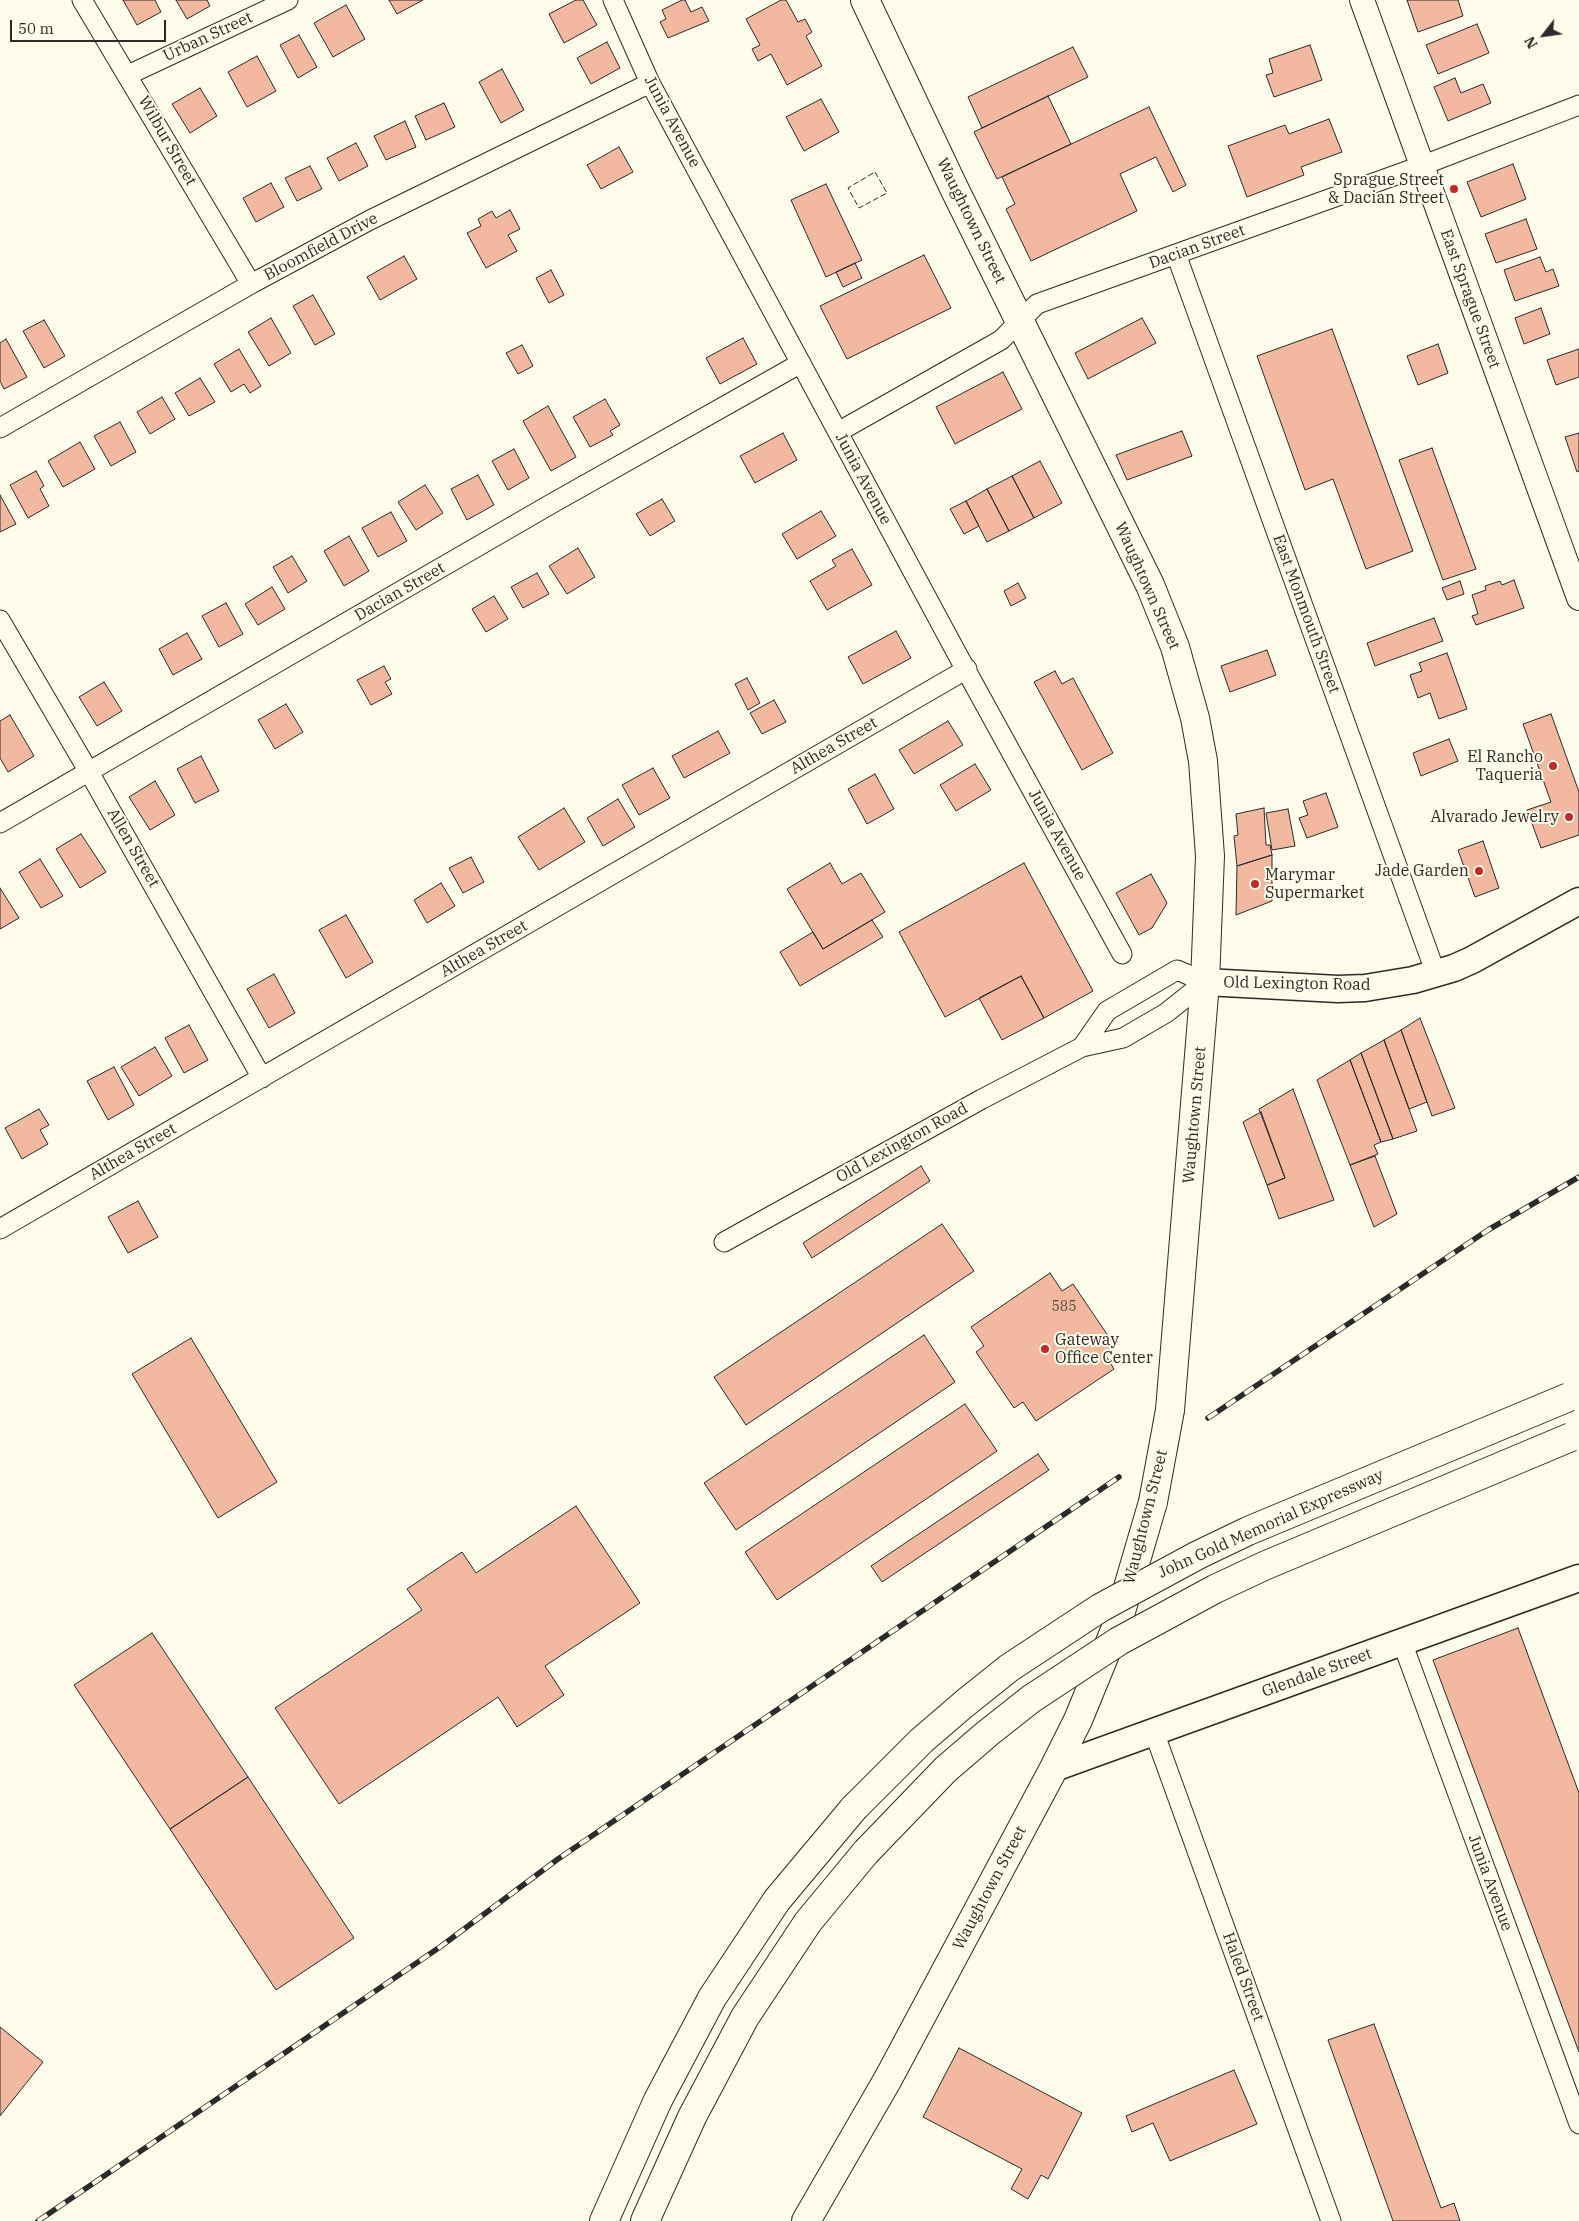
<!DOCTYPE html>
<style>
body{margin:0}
#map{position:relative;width:1579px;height:2221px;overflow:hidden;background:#fdfbea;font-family:"IBM Plex Serif",serif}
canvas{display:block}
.north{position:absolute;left:1519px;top:10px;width:50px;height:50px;-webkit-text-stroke:4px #fdfbea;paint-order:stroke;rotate:240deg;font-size:14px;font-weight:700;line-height:20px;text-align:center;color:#2b2b2b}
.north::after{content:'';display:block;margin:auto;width:18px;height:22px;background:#2b2b2b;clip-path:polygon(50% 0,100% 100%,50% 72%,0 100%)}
.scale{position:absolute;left:10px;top:20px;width:156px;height:22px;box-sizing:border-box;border:2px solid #2b2b2b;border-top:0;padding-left:6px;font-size:15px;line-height:18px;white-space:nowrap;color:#2b2b2b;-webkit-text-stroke:4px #fdfbea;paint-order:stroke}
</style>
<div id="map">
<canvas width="1579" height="2221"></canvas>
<div class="north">N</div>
<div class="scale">50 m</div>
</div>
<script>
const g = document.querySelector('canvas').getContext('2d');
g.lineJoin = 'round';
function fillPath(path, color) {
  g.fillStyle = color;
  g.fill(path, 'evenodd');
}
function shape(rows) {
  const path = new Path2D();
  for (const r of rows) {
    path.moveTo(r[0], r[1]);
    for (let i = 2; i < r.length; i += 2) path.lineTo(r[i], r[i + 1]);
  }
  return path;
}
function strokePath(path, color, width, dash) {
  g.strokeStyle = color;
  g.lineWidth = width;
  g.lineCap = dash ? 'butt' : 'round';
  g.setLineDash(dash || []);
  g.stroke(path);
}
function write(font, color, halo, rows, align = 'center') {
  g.font = font + ' "IBM Plex Serif",serif';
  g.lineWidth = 4;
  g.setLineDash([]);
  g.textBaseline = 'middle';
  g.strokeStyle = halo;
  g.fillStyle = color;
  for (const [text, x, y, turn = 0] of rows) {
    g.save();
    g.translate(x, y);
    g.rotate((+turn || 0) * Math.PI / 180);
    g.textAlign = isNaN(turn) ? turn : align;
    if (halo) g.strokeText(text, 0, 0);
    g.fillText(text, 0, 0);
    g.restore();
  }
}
const building = shape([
 [123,0,155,0,161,12,137,25,123,0],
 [176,0,207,0,210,6,187,19,176,0],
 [389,0,423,0,397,14,389,0],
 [576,0,583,0,597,25,564,43,549,14,576,0],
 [682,0,685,0,691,12,702,7,709,21,668,38,660,22,666,19,662,10,682,0],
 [781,0,786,0,798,22,805,19,812,32,806,36,822,66,787,85,771,54,758,61,752,49,760,45,746,19,781,0],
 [1407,0,1458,0,1463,16,1418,32,1407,0],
 [346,5,365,39,333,57,314,23,346,5],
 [1477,24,1489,53,1438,74,1426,45,1477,24],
 [299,35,317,67,298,78,280,45,299,35],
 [607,42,620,68,591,84,577,58,607,42],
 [1310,45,1322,80,1274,97,1266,75,1273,73,1269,59,1310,45],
 [1073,47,1088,77,982,128,968,97,1073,47],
 [257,56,276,91,247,107,228,72,257,56],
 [502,69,524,110,501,123,479,82,502,69],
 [1455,78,1461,93,1483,84,1491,103,1448,121,1434,87,1455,78],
 [200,88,217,116,190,133,172,104,200,88],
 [1048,96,1071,144,997,179,974,132,1048,96],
 [821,99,839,132,804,151,786,117,821,99],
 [444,103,455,127,426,140,415,116,444,103],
 [1149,107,1186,185,1173,192,1156,157,1120,174,1137,211,1031,261,1006,209,1015,204,1002,177,1149,107],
 [1329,119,1342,152,1301,167,1304,175,1247,197,1228,146,1285,125,1289,134,1329,119],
 [405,121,416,147,386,160,374,136,405,121],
 [356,143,368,166,339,181,327,158,356,143],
 [619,147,633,172,601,189,587,165,619,147],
 [1513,164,1526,199,1481,217,1467,182,1513,164],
 [310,166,322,189,297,201,285,178,310,166],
 [271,183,284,207,256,222,243,198,271,183],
 [826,184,862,260,826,277,791,200,826,184],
 [510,210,520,229,508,235,517,251,486,268,467,233,481,226,478,219,492,211,496,218,510,210],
 [1526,219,1537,249,1496,263,1485,234,1526,219],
 [924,255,951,308,847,359,820,306,924,255],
 [404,256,417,279,380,300,367,277,404,256],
 [1540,257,1546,272,1553,269,1559,286,1515,301,1504,270,1540,257],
 [855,263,862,278,843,287,836,272,855,263],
 [551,270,564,295,549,303,536,278,551,270],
 [313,295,335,334,315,345,293,306,313,295],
 [1541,308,1550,334,1524,344,1515,318,1541,308],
 [271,318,291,353,269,366,248,332,271,318],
 [1142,318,1156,343,1088,379,1075,353,1142,318],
 [44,320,65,356,44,368,23,331,44,320],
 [1332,329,1413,551,1366,569,1333,479,1305,490,1257,356,1332,329],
 [743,338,757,364,720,384,706,358,743,338],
 [6,339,27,377,4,389,0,381,0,343,6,339],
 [1438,344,1448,373,1418,385,1407,356,1438,344],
 [522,345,533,366,518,374,506,353,522,345],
 [239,349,261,386,250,393,244,384,231,392,214,364,239,349],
 [1579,349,1579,377,1556,385,1547,360,1579,349],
 [1003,372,1022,409,955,444,936,407,1003,372],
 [200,378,215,402,189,416,175,393,200,378],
 [162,397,175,419,150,434,137,412,162,397],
 [605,399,620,425,610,431,613,435,590,447,573,417,605,399],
 [548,406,576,457,551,471,523,421,548,406],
 [120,422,136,452,111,466,94,436,120,422],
 [1182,431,1192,456,1127,480,1116,455,1182,431],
 [783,433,797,460,755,483,740,456,783,433],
 [1579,433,1579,471,1577,472,1565,437,1579,433],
 [80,442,95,469,63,487,48,461,80,442],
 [1432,448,1476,569,1443,580,1399,460,1432,448],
 [514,449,529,478,508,490,492,461,514,449],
 [1040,461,1062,503,1034,518,1012,476,1040,461],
 [36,471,44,486,40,489,49,506,28,518,10,485,36,471],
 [478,475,494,505,467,520,451,489,478,475],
 [1012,476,1034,518,1009,531,987,489,1012,476],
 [425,485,443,513,416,530,398,502,425,485],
 [987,489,1009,531,987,542,966,501,987,489],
 [0,495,16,524,0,532,0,495],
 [662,499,675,521,650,536,636,514,662,499],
 [966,501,979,526,964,534,950,509,966,501],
 [821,511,836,536,797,559,782,534,821,511],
 [391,512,407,541,378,557,362,528,391,512],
 [349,536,369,571,344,586,324,551,349,536],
 [578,548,595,577,567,594,549,566,578,548],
 [852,549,872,585,827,610,810,581,836,566,832,560,852,549],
 [292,556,307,581,288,593,273,567,292,556],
 [537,573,549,594,523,608,511,587,537,573],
 [1514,580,1524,608,1476,625,1472,616,1478,614,1472,595,1486,590,1485,586,1500,581,1502,585,1514,580],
 [1460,581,1464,594,1447,600,1442,588,1460,581],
 [1018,583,1026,598,1011,606,1004,591,1018,583],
 [272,587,285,609,258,625,245,604,272,587],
 [494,596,508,619,486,632,472,609,494,596],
 [226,603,243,634,219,647,202,616,226,603],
 [1434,618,1443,641,1375,666,1367,643,1434,618],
 [896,631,911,658,863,684,848,657,896,631],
 [187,633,202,659,173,675,159,649,187,633],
 [1267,650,1276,675,1230,692,1221,666,1267,650],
 [1447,653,1467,709,1439,719,1430,693,1418,698,1410,675,1422,671,1419,663,1447,653],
 [384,666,391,679,385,682,392,694,371,705,357,680,384,666],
 [1055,671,1062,684,1073,678,1113,753,1082,770,1034,682,1055,671],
 [747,678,760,703,748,710,735,684,747,678],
 [104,682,122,711,97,726,79,697,104,682],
 [774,700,786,722,762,734,750,713,774,700],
 [286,704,303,732,275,749,258,720,286,704],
 [1551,714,1579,792,1579,835,1541,848,1527,810,1551,802,1523,724,1551,714],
 [10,715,34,756,8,772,0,758,0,721,10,715],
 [948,721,963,745,914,774,899,750,948,721],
 [718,731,730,753,684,778,672,756,718,731],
 [1449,739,1458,761,1421,776,1413,753,1449,739],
 [201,756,219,791,195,803,177,769,201,756],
 [975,764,991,790,956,811,940,785,975,764],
 [653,768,670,798,639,815,622,785,653,768],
 [875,774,894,809,867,824,848,789,875,774],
 [155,781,175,815,150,830,129,797,155,781],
 [1326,793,1338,827,1307,838,1299,818,1308,815,1303,801,1326,793],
 [618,799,635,827,603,846,587,818,618,799],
 [564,808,585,842,539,870,518,837,564,808],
 [1264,808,1266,845,1270,845,1272,855,1237,866,1234,836,1238,835,1236,814,1264,808],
 [1288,809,1295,846,1272,850,1266,813,1288,809],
 [81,834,106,872,80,888,56,849,81,834],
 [1483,841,1499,888,1475,897,1458,850,1483,841],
 [1272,855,1272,901,1236,915,1237,866,1272,855],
 [471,857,484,882,463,893,449,868,471,857],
 [40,859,63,896,41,908,19,872,40,859],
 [830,863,842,884,861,873,885,912,823,949,787,889,830,863],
 [1024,863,1093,991,1044,1018,1021,976,945,1017,899,932,1024,863],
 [1151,874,1167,903,1152,928,1139,935,1116,893,1151,874],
 [441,883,455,906,427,923,414,900,441,883],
 [0,888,19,918,0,929,0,888],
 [346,915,373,962,346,978,319,930,346,915],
 [872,920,883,937,800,986,780,952,813,932,823,949,872,920],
 [274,974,295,1013,269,1028,247,989,274,974],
 [1021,976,1044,1018,1002,1040,979,998,1021,976],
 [1420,1018,1455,1108,1432,1116,1401,1030,1420,1018],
 [189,1025,208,1060,184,1073,165,1038,189,1025],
 [1401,1030,1427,1102,1409,1109,1384,1040,1401,1030],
 [1384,1040,1417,1131,1393,1139,1361,1053,1384,1040],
 [155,1047,172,1076,139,1096,121,1067,155,1047],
 [1361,1053,1393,1139,1381,1142,1350,1060,1361,1053],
 [1350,1060,1381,1142,1374,1145,1378,1154,1350,1165,1317,1080,1350,1060],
 [114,1067,134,1105,108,1120,87,1081,114,1067],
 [1293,1089,1334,1200,1279,1219,1267,1185,1285,1178,1259,1109,1293,1089],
 [39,1109,49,1125,40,1130,48,1144,22,1159,5,1128,39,1109],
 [1261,1112,1285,1178,1267,1185,1243,1122,1261,1112],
 [1375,1156,1397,1214,1374,1227,1350,1165,1375,1156],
 [921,1166,930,1181,812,1258,803,1243,921,1166],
 [138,1201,158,1237,128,1253,108,1217,138,1201],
 [942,1224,974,1271,746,1425,714,1377,942,1224],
 [1050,1273,1062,1291,1073,1284,1115,1346,1104,1353,1114,1369,1036,1421,1023,1402,1014,1408,976,1352,984,1346,971,1327,1050,1273],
 [924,1335,955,1382,736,1530,704,1483,924,1335],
 [191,1338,277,1482,218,1518,132,1374,191,1338],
 [965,1404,997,1451,777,1600,745,1552,965,1404],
 [1038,1454,1049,1470,882,1582,871,1566,1038,1454],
 [576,1506,640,1603,545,1666,564,1695,517,1727,498,1697,339,1804,275,1708,422,1610,407,1589,462,1552,476,1573,576,1506],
 [1518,1628,1579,1793,1579,2052,1433,1660,1518,1628],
 [152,1633,248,1777,170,1829,74,1685,152,1633],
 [248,1777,354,1938,276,1990,170,1829,248,1777],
 [1374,2024,1441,2208,1454,2203,1460,2221,1393,2221,1328,2040,1374,2024],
 [0,2027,43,2062,0,2116,0,2027],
 [959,2048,1082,2113,1048,2179,1041,2175,1028,2199,1011,2189,1022,2169,923,2117,959,2048],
 [1234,2070,1257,2124,1170,2161,1153,2123,1132,2132,1126,2116,1234,2070]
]);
const minor = shape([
 [82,0,251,284],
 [613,0,650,83,955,650,1122,954],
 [128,75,288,0],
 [1176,254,1436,974],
 [0,428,251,284,370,220,650,83],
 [838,432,1001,340,1037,304,1421,166,1579,105],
 [0,620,89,772,262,1078],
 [0,823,551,504,801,363],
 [0,1229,967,669],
 [724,1242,982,1099,1082,1047,1123,1038,1166,1013,1205,982,1177,970,1107,1011,1082,1047],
 [1402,1642,1579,2124],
 [1154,1732,1331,2221]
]);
const tertiary = shape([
 [1362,0,1579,598]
]);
const secondary = shape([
 [1205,982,1338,989,1365,988,1413,980,1454,968,1472,960,1579,901],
 [1054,1768,1579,1578]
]);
const primary = shape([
 [865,0,954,188,1150,585,1175,647,1195,718,1203,761,1210,856,1205,982,1170,1410],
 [806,2221,888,2079,1054,1768,1078,1720,1117,1625,1153,1502]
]);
const motorway = shape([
 [604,2221,658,2100,712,1998,777,1900,854,1808],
 [645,2221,692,2117,745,2017,808,1922,866,1852]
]);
const rail = shape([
 [1208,1418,1488,1230,1579,1177],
 [38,2221,440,1947,558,1859,1119,1477]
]);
const primaryBridge = shape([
 [1153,1502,1170,1410]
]);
const motorwayBridge = shape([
 [854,1808,921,1741,964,1704,1009,1668,1100,1608,1198,1555,1248,1531,1569,1397],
 [866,1852,946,1769,988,1733,1031,1699,1119,1641,1215,1589,1264,1566,1571,1437]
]);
const fence = shape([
 [875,172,887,193,859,208,848,188,875,172]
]);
const markers = [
 [1454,189,5,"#c62828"],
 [1553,766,5,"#c62828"],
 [1569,817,5,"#c62828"],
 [1479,871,5,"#c62828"],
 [1255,884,5,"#c62828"],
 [1045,1349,5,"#c62828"]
];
const numberNames = [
 ["585",1064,1307]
];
const streetNames = [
 ["Urban Street",208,37,-25],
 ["Junia Avenue",672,122,62],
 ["Wilbur Street",167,141,60],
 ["Waughtown Street",971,221,64],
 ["Bloomfield Drive",321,247,-28],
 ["Dacian Street",1197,247,-20],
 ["East Sprague Street",1470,299,70],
 ["Junia Avenue",863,479,62],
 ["Waughtown Street",1147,586,66],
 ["Dacian Street",400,592,-30],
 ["East Monmouth Street",1306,614,70],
 ["Althea Street",834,746,-30],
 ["Junia Avenue",1057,835,61],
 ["Allen Street",133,848,60],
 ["Althea Street",484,949,-30],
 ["Old Lexington Road",1297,984,1],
 ["Waughtown Street",1195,1115,-85],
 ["Old Lexington Road",902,1143,-29],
 ["Althea Street",133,1152,-30],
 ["Waughtown Street",1146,1517,-76],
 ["John Gold Memorial Expressway",1271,1524,-24],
 ["Glendale Street",1317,1673,-20],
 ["Junia Avenue",1490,1883,70],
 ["Waughtown Street",990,1888,-62],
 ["Haled Street",1243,1977,70]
];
const poiNames = [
 ["Sprague Street",1444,180],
 ["& Dacian Street",1444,198],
 ["El Rancho",1543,757],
 ["Taqueria",1543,775],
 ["Alvarado Jewelry",1559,817],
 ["Jade Garden",1469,871],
 ["Marymar",1265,875,"left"],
 ["Supermarket",1265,893,"left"],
 ["Gateway",1055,1340,"left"],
 ["Office Center",1055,1358,"left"]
];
fillPath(building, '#f2b8a0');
strokePath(building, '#2b2b2b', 1);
strokePath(minor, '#2b2b2b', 21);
strokePath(tertiary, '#2b2b2b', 26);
strokePath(secondary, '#2b2b2b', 29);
strokePath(primary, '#2b2b2b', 30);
strokePath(motorway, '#2b2b2b', 30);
strokePath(minor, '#fdfbea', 19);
strokePath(tertiary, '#fdfbea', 24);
strokePath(secondary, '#fdfbea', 26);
strokePath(primary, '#fdfbea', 28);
strokePath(motorway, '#fdfbea', 28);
strokePath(rail, '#2b2b2b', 5.5);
strokePath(rail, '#fdfbea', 4, [11]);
strokePath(primaryBridge, '#2b2b2b', 30, []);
strokePath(motorwayBridge, '#2b2b2b', 30, []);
strokePath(primaryBridge, '#fdfbea', 28);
strokePath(motorwayBridge, '#fdfbea', 28);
strokePath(fence, '#2b2b2b', 1, [6, 2.5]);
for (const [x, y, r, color] of markers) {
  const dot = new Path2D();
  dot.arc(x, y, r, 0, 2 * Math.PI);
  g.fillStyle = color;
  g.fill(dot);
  strokePath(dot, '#fdfbea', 2);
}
write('14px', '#5d4e48', null, numberNames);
write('16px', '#2b2b2b', '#fdfbea', streetNames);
write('16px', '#2b2b2b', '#fdfbea', poiNames, 'right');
</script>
